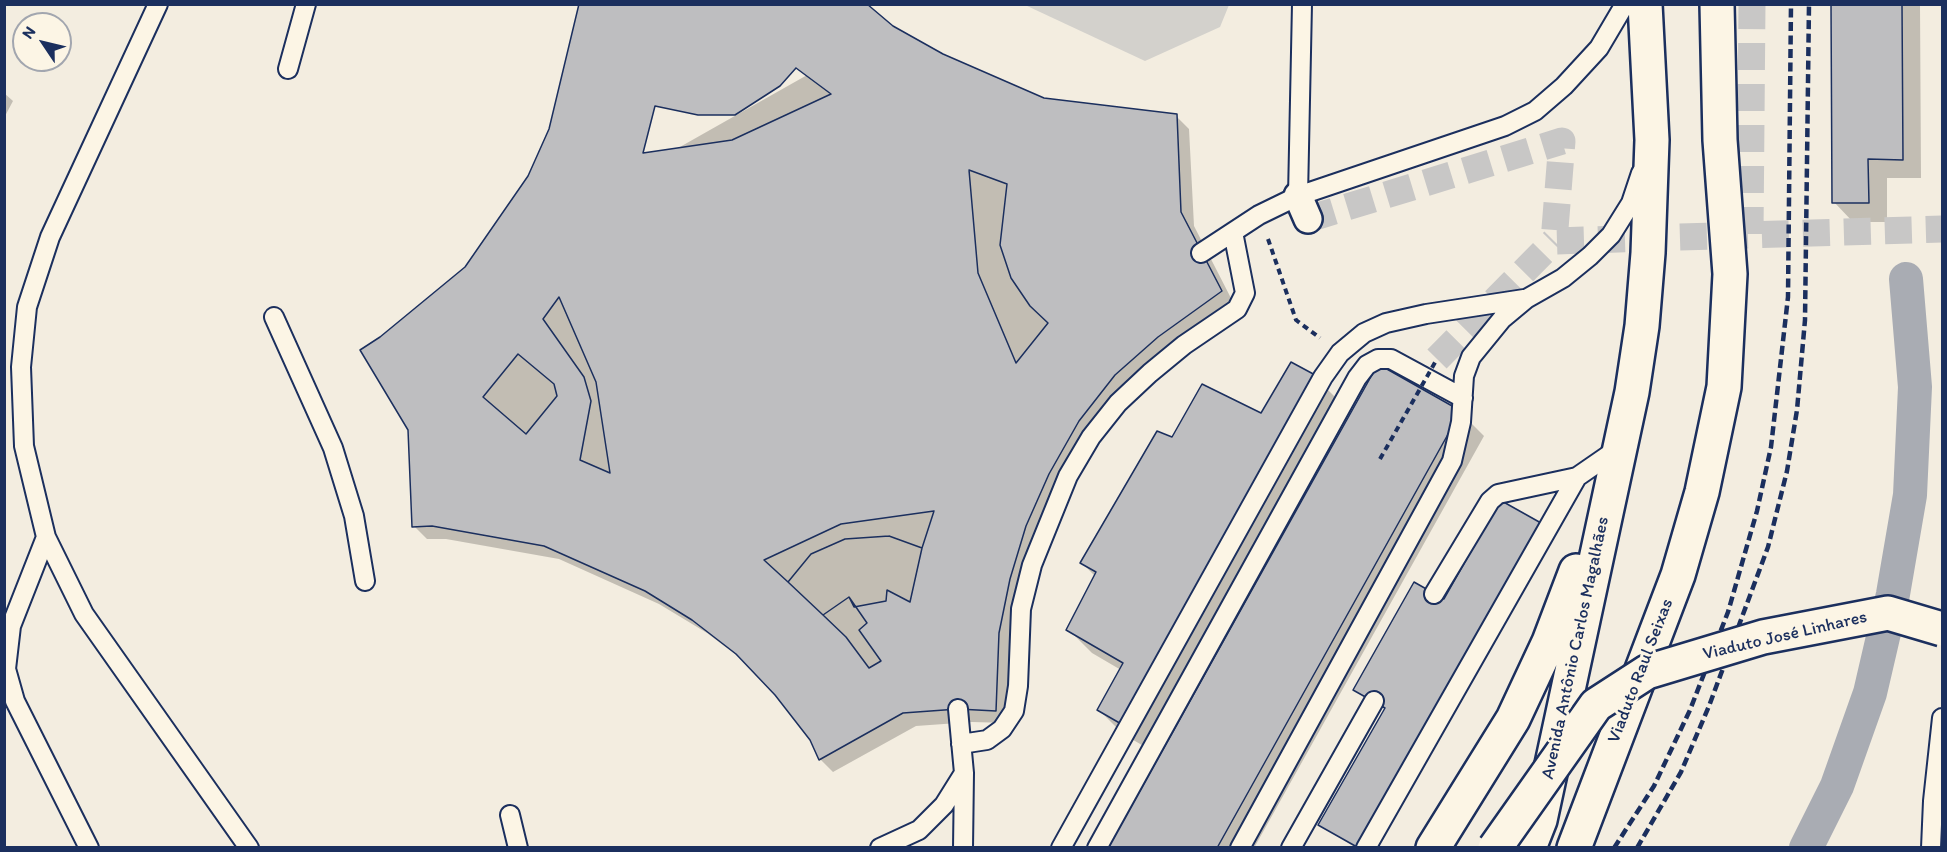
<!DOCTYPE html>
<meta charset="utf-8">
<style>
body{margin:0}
#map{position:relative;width:1947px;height:852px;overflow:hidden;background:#f3ede0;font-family:Itim,sans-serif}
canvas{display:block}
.frame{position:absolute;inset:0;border:6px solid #1b2f5e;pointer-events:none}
.north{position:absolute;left:12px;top:12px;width:60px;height:60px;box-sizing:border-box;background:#fcf5e5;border:2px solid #a2a6af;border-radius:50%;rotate:305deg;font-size:16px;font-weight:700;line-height:24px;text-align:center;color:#1b2f5e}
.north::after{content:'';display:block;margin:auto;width:21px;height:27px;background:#1b2f5e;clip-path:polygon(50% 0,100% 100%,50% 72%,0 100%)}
</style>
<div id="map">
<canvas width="1947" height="852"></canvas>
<div class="frame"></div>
<div class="north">N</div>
</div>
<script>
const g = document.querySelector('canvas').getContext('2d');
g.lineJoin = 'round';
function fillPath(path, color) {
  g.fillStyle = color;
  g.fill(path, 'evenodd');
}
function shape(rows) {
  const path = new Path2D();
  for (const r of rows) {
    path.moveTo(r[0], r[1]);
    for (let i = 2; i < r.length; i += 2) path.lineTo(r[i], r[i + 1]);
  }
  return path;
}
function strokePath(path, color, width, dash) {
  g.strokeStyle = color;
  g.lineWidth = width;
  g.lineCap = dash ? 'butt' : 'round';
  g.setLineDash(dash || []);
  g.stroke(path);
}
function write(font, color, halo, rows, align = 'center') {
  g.font = font + ' Itim,sans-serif';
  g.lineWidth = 6;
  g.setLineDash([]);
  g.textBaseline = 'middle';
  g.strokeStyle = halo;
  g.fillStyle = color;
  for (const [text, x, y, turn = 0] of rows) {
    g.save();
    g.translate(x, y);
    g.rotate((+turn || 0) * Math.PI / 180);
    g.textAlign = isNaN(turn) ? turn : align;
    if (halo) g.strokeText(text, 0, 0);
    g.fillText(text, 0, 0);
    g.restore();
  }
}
const green = shape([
 [1025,5,1229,5,1220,27,1145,61]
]);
const shadow = shape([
 [1833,4,1920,4,1921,178,1887,178,1887,222,1853,222,1834,202],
 [892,27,943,55,1044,99,1176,116,1189,129,1194,226,1234,304,1128,388,1039,539,1008,723,972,722,916,726,833,772,820,759,811,739,776,694,748,664,707,633,659,604,559,559,446,539,427,539,414,526,409,430,381,339,466,268],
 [4,93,13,101,4,118],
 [1316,378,1340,402,1147,748,1123,734,1099,710,1121,670,1092,653,1068,629,1095,576,1082,563,1172,439,1262,415],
 [1460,412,1484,436,1254,848,1110,848],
 [1444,602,1366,848,1356,848,1320,825,1386,710,1355,689]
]);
const canal = shape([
 [1806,848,1837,786,1870,693,1893,594,1910,495,1915,387,1906,279]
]);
const building = shape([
 [579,4,867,4,893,26,943,54,1044,98,1177,114,1181,212,1222,291,1158,337,1115,375,1079,421,1049,474,1026,526,1010,579,999,633,996,711,958,709,903,713,819,760,810,740,775,695,736,654,692,620,645,591,544,546,432,526,412,527,408,430,360,350,380,337,465,267,528,176,549,129,579,4],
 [1831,4,1902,4,1903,160,1868,159,1869,203,1832,203,1831,4],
 [796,68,831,94,732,140,643,153,655,106,698,115,735,115,780,86,796,68],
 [969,170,1007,184,1000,245,1011,278,1030,306,1048,323,1016,363,978,273,969,170],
 [559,297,596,382,610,473,580,460,591,401,584,377,543,319,559,297],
 [518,354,554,384,557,396,526,434,483,397,518,354],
 [1291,362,1317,376,1123,725,1097,710,1123,663,1066,630,1096,572,1080,563,1157,431,1172,437,1202,384,1261,413,1291,362],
 [1378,364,1461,411,1217,848,1108,848,1378,364],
 [1500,500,1541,523,1357,847,1318,825,1385,708,1353,690,1414,582,1444,599,1500,500],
 [934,511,922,548,889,536,845,539,811,554,788,582,764,560,841,524,934,511],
 [889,536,922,548,910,602,887,590,886,601,854,607,849,597,823,615,788,582,811,554,845,539,889,536],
 [849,597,867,623,859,630,881,661,869,668,846,637,823,615,849,597]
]);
const pedestrianTunnel = shape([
 [1308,219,1562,141,1554,241,1942,229],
 [1750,234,1752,4],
 [1437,359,1554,241]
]);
const path = shape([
 [1268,239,1296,320,1320,338]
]);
const service = shape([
 [158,4,50,237,27,307,21,367,24,446,46,537,84,614,249,848],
 [288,69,306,4],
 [1298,196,1302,4],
 [1201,253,1259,215,1298,196,1505,126,1535,111,1564,86,1599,48,1625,4],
 [274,317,333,448,354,516,365,581],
 [46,537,11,626,6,669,15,701,89,848],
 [1434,594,1490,501,1498,494,1577,477,1619,448],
 [958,709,964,773,963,848],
 [961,744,987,740,1002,729,1014,711,1018,686,1021,609,1032,565,1068,476,1091,437,1118,403,1150,373,1184,345,1237,309,1245,293,1233,232],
 [510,815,518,848],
 [880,848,919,830,944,805,964,773],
 [1061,848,1323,377,1340,353,1364,333,1386,323,1426,314,1524,299],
 [1097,848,1357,378,1367,365,1378,359,1391,359,1463,398],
 [1240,848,1452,461,1461,422,1464,376,1471,357,1502,319,1526,299,1563,278,1590,256,1611,235,1631,203,1641,173],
 [1291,848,1374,701],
 [1366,848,1577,477],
 [1931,848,1933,801,1942,718]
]);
const pedestrian = shape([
 [1298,196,1308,219]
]);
const secondary = shape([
 [1574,848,1678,575,1702,492,1724,387,1730,274,1720,140,1717,4]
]);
const trunk = shape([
 [1433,848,1513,719,1549,642,1576,571],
 [1529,848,1540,820,1632,392,1642,326,1648,253,1652,140,1645,4]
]);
const rail = shape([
 [1614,848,1654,786,1690,710,1728,612,1757,511,1771,447,1788,297,1791,4],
 [1637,848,1681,772,1709,706,1768,547,1787,471,1797,410,1805,320,1809,4]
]);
const pathBridge = shape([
 [1380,459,1437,359]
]);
const secondaryBridge = shape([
 [1495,848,1596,705,1647,672,1763,637,1888,613,1942,629]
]);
const streetNames = [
 ["Viaduto José Linhares",1785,636,-13],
 ["Avenida Antônio Carlos Magalhães",1576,648,-78],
 ["Viaduto Raul Seixas",1641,671,-69]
];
fillPath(green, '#d3d1cc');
fillPath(shadow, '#0003');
strokePath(canal, '#a9acb3', 34);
fillPath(building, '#bebec0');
strokePath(building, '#1b2f5e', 1.5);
strokePath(pedestrianTunnel, '#c8c7c6', 27, [27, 14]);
strokePath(service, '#1b2f5e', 22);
strokePath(pedestrian, '#1b2f5e', 32);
strokePath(secondary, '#1b2f5e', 38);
strokePath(trunk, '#1b2f5e', 38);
strokePath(path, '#1b2f5e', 4, [6, 4.5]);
strokePath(service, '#fcf5e5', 18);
strokePath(pedestrian, '#fcf5e5', 27);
strokePath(secondary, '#fcf5e5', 33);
strokePath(trunk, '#fcf5e5', 33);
strokePath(rail, '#1b2f5e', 4.5, [9, 4.5]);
strokePath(secondaryBridge, '#1b2f5e', 38, []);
strokePath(pathBridge, '#1b2f5e', 4, [6, 4.5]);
strokePath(secondaryBridge, '#fcf5e5', 33);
write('18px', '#1b2f5e', '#fcf5e5', streetNames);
</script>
